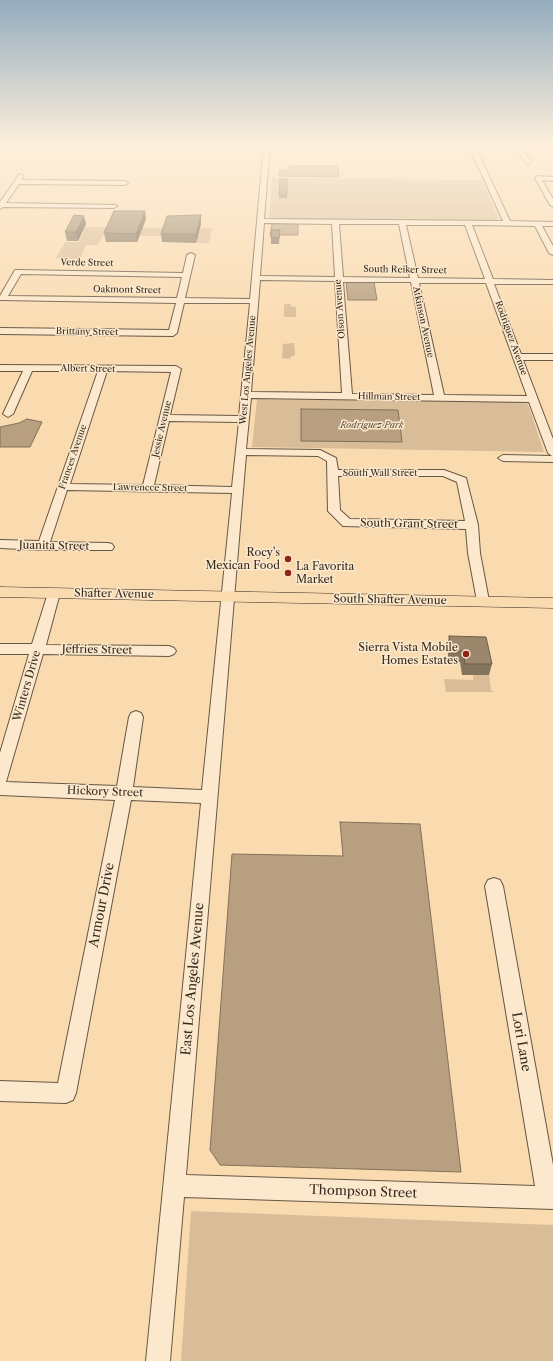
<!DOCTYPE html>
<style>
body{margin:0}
canvas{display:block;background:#fadbb0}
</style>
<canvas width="553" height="1361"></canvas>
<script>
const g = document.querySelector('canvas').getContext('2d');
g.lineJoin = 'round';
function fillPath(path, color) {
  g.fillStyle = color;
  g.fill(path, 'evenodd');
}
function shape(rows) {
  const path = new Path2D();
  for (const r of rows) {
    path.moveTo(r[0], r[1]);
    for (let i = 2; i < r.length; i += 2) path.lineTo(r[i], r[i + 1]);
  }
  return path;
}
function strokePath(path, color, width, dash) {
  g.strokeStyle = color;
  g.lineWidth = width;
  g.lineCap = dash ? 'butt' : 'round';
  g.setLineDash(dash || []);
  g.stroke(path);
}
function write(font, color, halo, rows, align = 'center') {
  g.font = font + ' "Libre Caslon Text",serif';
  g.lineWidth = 3;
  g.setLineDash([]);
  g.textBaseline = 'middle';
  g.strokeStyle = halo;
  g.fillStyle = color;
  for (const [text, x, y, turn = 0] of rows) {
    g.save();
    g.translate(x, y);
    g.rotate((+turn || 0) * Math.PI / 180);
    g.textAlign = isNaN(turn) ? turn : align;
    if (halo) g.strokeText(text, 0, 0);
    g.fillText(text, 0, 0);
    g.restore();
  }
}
const green = shape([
 [272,178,482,180,499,219,494,220,269,219],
 [85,227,107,227,98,245,86,245,80,259,56,258,65,242,79,242],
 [116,227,163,228,181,236,135,236],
 [187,228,212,228,209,243,197,243,197,239,183,239],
 [286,304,291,304,291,306,296,307,296,317,284,317,284,305],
 [294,343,295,355,290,357,290,359,282,358,283,344],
 [257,399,521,402,528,404,544,452,252,447],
 [473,675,489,675,491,691,496,692,446,692,444,679,473,680],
 [191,1211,553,1225,553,1361,181,1361]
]);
const water = shape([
 [289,166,338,166,339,177,279,176,279,170,289,170,289,166],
 [276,223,298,223,298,235,270,235,272,224,276,223],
 [350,282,374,282,377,300,348,300,346,283,350,282],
 [301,409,398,410,402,442,301,441,301,409],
 [27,419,42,422,30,447,0,447,0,427,19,423,27,419],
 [340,822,420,824,461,1172,220,1165,210,1150,232,854,343,856,340,822]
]);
const minor = shape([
 [264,144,270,144,264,219,503,221,468,144,474,144,510,221,553,222,553,226,542,226,553,246,553,255,549,253,535,226,472,225,493,279,553,280,553,284,494,284,521,354,553,354,553,360,523,360,553,439,553,462,503,461,498,458,503,455,552,456,548,453,529,402,251,398,246,449,320,450,336,458,338,470,444,470,466,478,478,525,480,553,489,601,488,604,483,605,478,604,477,601,468,553,466,529,343,526,328,511,327,461,318,456,246,455,186,1175,535,1186,485,886,488,880,494,878,500,880,503,886,553,1165,553,1209,184,1197,170,1361,146,1361,201,803,131,800,76,1093,73,1100,66,1103,0,1101,0,1081,58,1083,115,800,0,795,0,753,29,654,0,654,0,644,32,644,48,593,50,590,54,589,58,590,60,593,46,645,169,646,174,648,176,651,174,654,169,656,43,654,6,782,117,786,129,717,131,713,136,711,141,713,143,717,133,787,202,790,232,493,67,490,50,542,108,543,112,544,114,547,112,550,43,550,0,548,0,540,39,541,98,371,32,371,13,414,8,417,3,414,23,371,0,371,0,365,176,366,181,369,170,415,239,416,250,303,184,303,177,333,173,336,0,334,0,328,169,330,176,303,0,300,0,296,15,270,18,270,183,273,187,255,191,253,195,255,185,298,250,299,264,144],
 [264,223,332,224,335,277,260,276,264,223],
 [339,224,399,224,410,278,343,277,339,224],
 [406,225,465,225,485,279,418,278,406,225],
 [21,274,182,277,177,298,8,296,21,274],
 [260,280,335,281,342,393,251,392,260,280],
 [343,282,411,282,434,395,352,394,343,282],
 [419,283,486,283,527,396,444,395,419,283],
 [107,371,171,372,143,485,70,484,107,371],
 [169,421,239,422,232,487,154,485,169,421],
 [338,476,443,476,457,482,465,521,350,519,340,510,338,476],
 [517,145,553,145,553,149,523,148,531,162,528,164,525,162,516,146,517,145],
 [21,174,24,176,21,180,125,181,128,183,125,185,19,184,6,203,116,205,117,206,114,208,3,207,0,209,0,202,19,175,21,174],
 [538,176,553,177,553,181,542,180,553,199,553,207,550,205,535,178,538,176]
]);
const major = shape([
 [0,587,553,598,553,608,0,597,0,587]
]);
const wall = shape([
 [280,179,287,179,287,198,279,198],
 [146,219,137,242,106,242,104,233],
 [86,224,78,241,67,241,65,232],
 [201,224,196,243,162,242,161,234],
 [280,230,279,244,271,244,271,238],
 [449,636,492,664,489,675,462,675,460,662,449,662,447,647]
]);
const shadedWall = shape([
 [145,211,146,219,137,242,136,234],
 [201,215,201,224,196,243,196,234],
 [84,216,86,224,78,241,76,232]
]);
const building = shape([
 [280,179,287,179,287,195,279,195,280,179],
 [114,211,145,211,136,234,104,233,114,211],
 [74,215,84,216,76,232,65,232,74,215],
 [201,215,196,234,161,234,167,216,201,215],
 [272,230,280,230,279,238,271,238,272,230],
 [449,636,486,637,492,664,465,664,463,651,452,651,449,636]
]);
const markers = [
 [288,559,4,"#8f2418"],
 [288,573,4,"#8f2418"],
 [466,654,4,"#8f2418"]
];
const farStreetnames = [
 ["Verde Street",87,263,1],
 ["South Reiker Street",405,270,1],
 ["Oakmont Street",127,290,1],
 ["Olson Avenue",340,309,-94],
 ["Atkinson Avenue",423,322,78],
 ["Brittany Street",87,332,1],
 ["Rodriguez Avenue",511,338,70],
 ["Albert Street",88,369,1],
 ["West Los Angeles Avenue",248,370,-85],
 ["Hillman Street",389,397,1],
 ["Jessie Avenue",162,429,-77],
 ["Frances Avenue",73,457,-71],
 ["South Wall Street",380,473],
 ["Lawrencce Street",150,488,1]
];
const farParknames = [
 ["Rodriguez Park",372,425]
];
const streetNames = [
 ["South Grant Street",409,524,1],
 ["Juanita Street",54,546,1],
 ["Shafter Avenue",114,594,1],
 ["South Shafter Avenue",390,600,1],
 ["Jeffries Street",97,650,1],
 ["Winters Drive",27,686,-74],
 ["Hickory Street",105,792,2]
];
const poiNames = [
 ["Rocy's",280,553],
 ["Mexican Food",280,566],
 ["La Favorita",296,567,"left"],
 ["Market",296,580,"left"],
 ["Sierra Vista Mobile",458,648],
 ["Homes Estates",458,661]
];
const nearStreetnames = [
 ["Armour Drive",102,905,-79],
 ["East Los Angeles Avenue",193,979,-85],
 ["Lori Lane",521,1042,80],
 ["Thompson Street",363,1192,2]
];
fillPath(green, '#d9bd98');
fillPath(water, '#b79f7f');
strokePath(water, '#837159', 1);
strokePath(minor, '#665744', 2);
strokePath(major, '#352b20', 1);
fillPath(minor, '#fce8cc');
fillPath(major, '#fadbb0');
fillPath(wall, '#85745c');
fillPath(shadedWall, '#6c5e4b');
fillPath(building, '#9b876b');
strokePath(building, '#6c5e4b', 1);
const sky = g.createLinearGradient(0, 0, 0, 335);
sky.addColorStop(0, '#94acbe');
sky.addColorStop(0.43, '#fdefdb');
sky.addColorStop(1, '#fdefdb00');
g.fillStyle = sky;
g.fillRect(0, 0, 553, 335);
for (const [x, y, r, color] of markers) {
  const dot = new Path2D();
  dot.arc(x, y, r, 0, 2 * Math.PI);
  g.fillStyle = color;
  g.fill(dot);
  strokePath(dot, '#fce8cc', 1.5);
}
write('9px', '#352b20', '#fce8cc', farStreetnames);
write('italic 9px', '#5e503e', '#fce8cc', farParknames);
write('11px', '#352b20', '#fce8cc', streetNames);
write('11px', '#352b20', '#fce8cc', poiNames, 'right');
write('13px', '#352b20', '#fce8cc', nearStreetnames);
</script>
